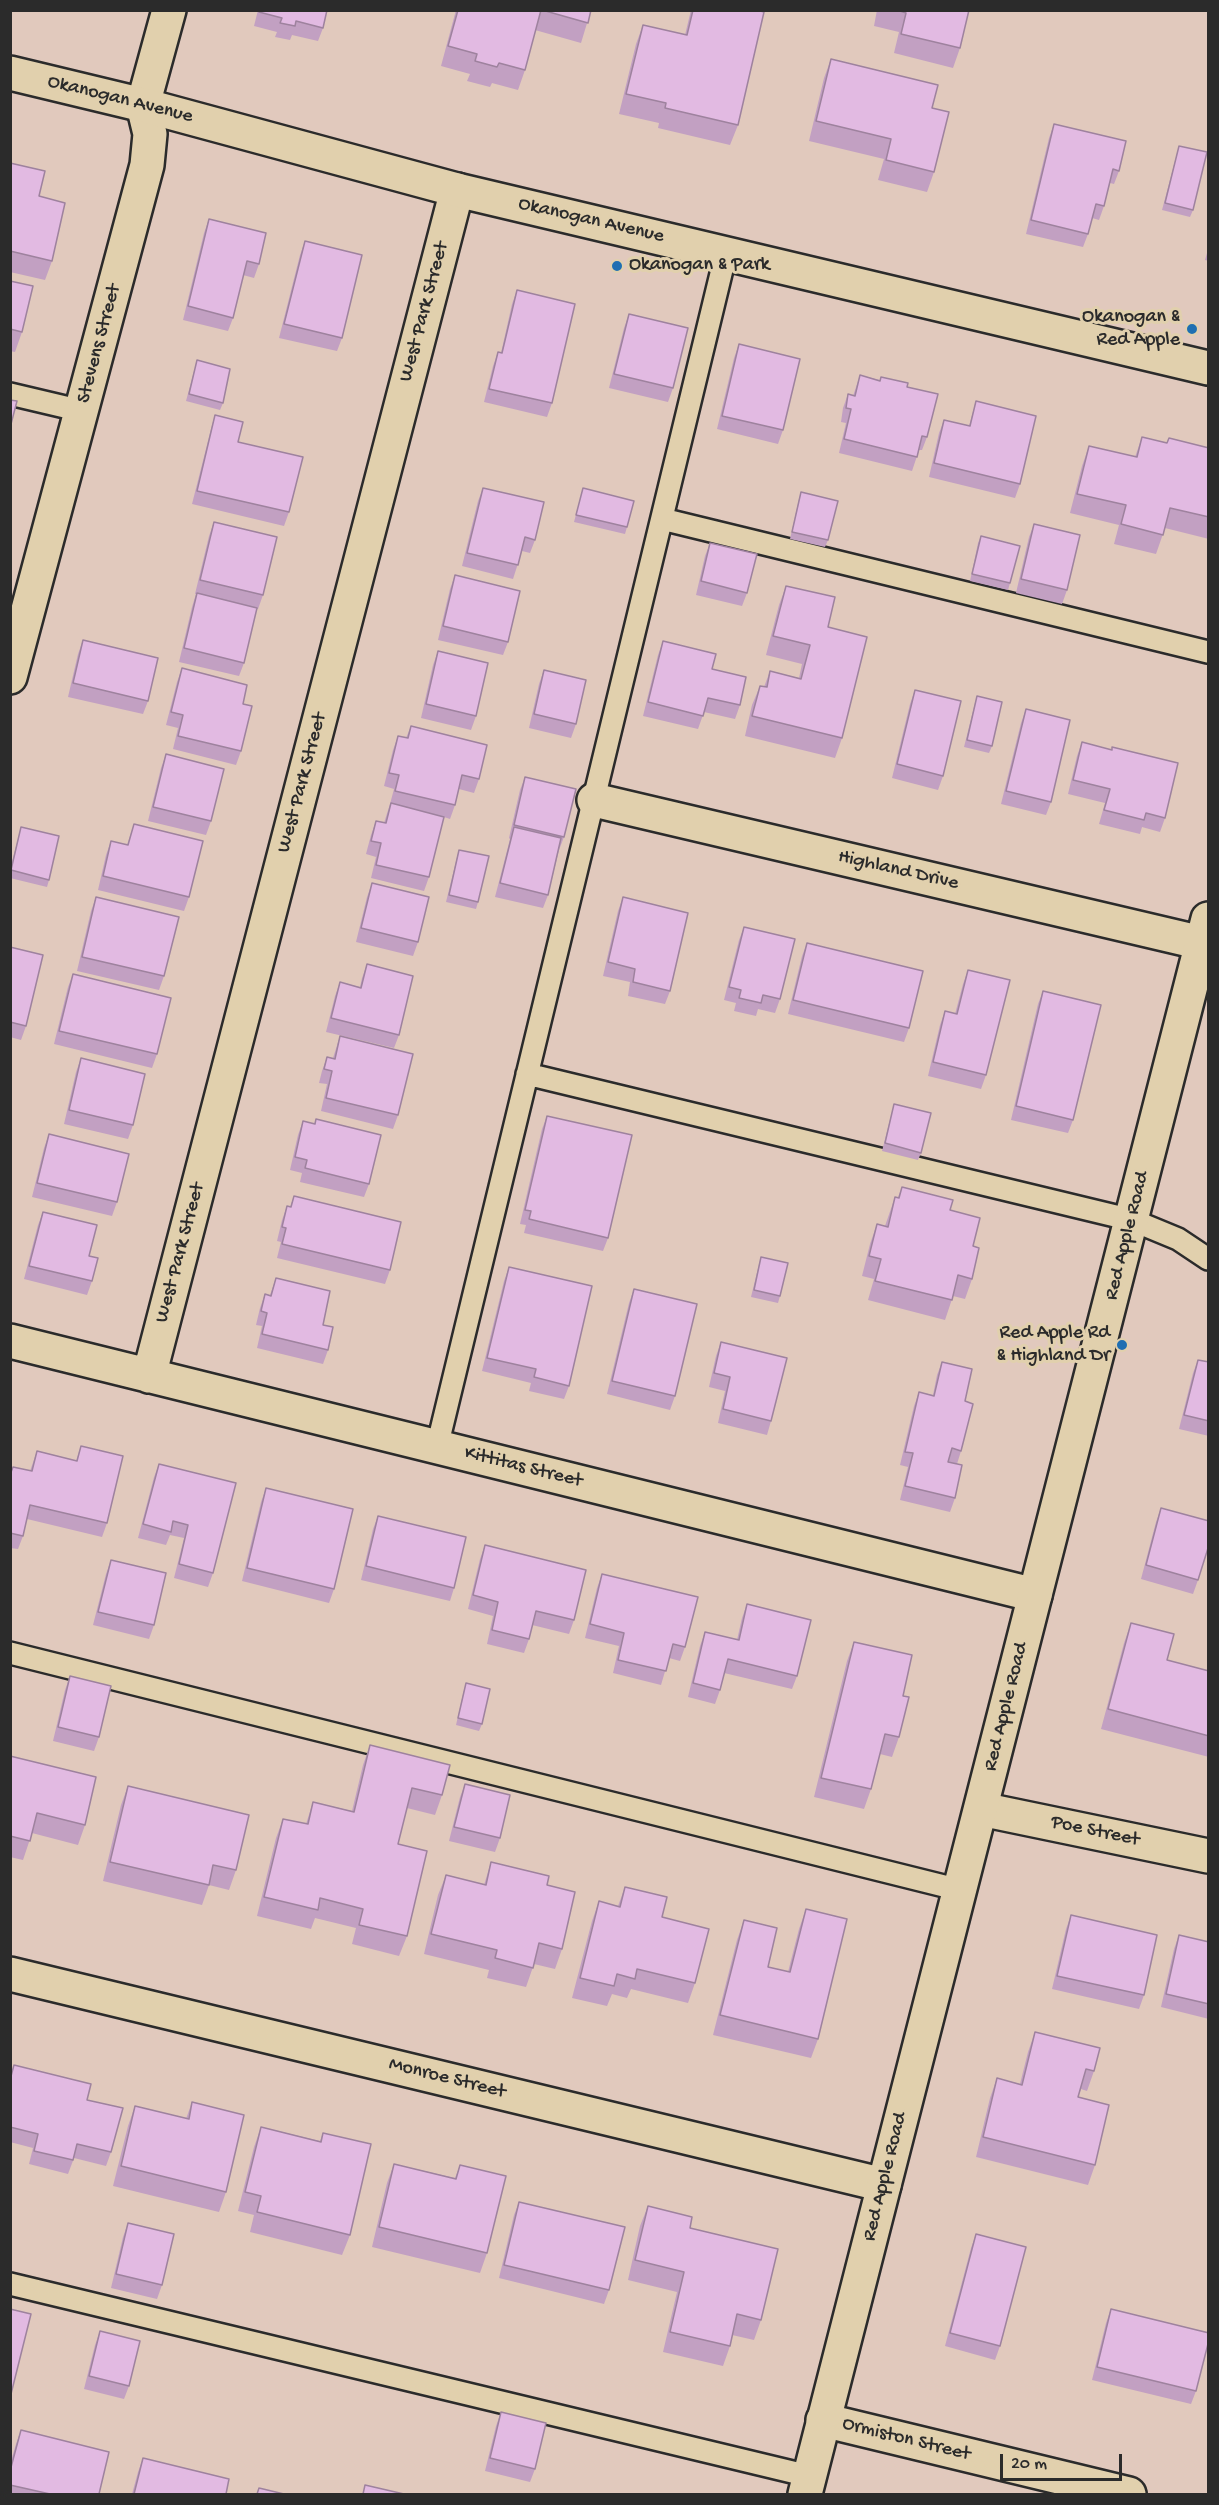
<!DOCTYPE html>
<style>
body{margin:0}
#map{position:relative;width:1219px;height:2505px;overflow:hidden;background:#e1c9bd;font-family:"Gochi Hand",sans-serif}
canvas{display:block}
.frame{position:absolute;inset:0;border:12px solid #2b2b2b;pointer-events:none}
.scale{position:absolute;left:1000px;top:2454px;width:122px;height:27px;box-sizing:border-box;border:3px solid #2b2b2b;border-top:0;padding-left:8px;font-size:18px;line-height:21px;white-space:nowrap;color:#2b2b2b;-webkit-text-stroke:4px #e1d0ad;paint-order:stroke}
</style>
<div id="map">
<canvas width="1219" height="2505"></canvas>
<div class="frame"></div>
<div class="scale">20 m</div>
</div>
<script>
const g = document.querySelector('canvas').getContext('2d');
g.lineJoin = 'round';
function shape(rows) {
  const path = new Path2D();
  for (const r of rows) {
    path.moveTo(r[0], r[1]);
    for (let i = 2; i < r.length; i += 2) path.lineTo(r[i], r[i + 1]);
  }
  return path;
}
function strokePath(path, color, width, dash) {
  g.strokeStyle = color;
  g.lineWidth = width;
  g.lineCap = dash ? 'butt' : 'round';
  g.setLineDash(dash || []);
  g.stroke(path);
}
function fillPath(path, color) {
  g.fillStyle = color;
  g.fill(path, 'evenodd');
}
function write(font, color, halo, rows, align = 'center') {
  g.font = font + ' "Gochi Hand",sans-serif';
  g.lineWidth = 6;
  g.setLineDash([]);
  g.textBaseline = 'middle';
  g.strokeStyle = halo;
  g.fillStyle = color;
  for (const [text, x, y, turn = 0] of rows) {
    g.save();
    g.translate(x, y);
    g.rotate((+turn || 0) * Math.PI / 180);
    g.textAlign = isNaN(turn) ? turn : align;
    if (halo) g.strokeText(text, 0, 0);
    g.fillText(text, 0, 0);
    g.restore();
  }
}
const lane = shape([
 [10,394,82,411],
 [662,519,1208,652],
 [527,1074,1132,1220,1178,1239,1208,1259],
 [437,1447,726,253],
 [10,1653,960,1890],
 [10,2284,809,2476]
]);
const street = shape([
 [10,677,147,165,150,134,143,105,169,10],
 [594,800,1202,943],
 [10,1341,1035,1595],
 [149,1376,457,190],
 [981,1809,1208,1856],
 [10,1974,884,2185],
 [823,2420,1129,2494]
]);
const secondary = shape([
 [10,73,143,105,457,190,1208,368],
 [805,2494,1208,919]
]);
const wall = shape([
 [258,10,327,10,323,28,318,41,292,35,290,40,275,37,277,32,254,26],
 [456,10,591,10,581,43,535,30,525,70,518,90,492,83,490,87,467,81,470,74,441,66],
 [691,10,757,10,738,125,730,145,658,128,659,123,619,114,636,44,643,25,685,35],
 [877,10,969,10,960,48,953,68,894,53,899,32,874,26],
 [831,59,932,108,934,172,927,192,878,180,884,159,809,141,824,78],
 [1054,124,1119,171,1114,184,1110,183,1104,206,1099,220,1092,218,1088,234,1083,247,1026,234,1049,138],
 [1179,146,1193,210,1190,217,1162,210],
 [10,163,39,196,52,261,45,280,10,272],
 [209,219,259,264,254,278,243,275,233,318,228,331,183,320,204,233],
 [305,241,342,338,337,351,279,338,300,255],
 [1209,246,1209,261,1205,260],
 [10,281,22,332,15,352,10,351],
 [517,290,552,403,547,417,484,402,493,366,498,352,501,353,512,304],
 [629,314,673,388,668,402,609,388,624,328],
 [739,344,783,430,778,444,717,429,734,358],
 [197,360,223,403,220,410,186,401],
 [860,375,907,387,927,437,922,450,919,450,912,471,839,453,846,423,841,422,843,408,848,394,853,396],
 [976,401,1020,484,1015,498,929,477,939,433,944,420,969,426],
 [215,415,238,442,289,512,284,526,192,504,211,429],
 [1142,437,1167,443,1209,448,1209,539,1165,528,1156,554,1114,544,1119,525,1070,513,1082,466,1089,446,1135,457],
 [483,488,535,540,530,553,522,551,513,579,462,566,478,501],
 [583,488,627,527,625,534,574,522],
 [801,492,828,540,825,547,790,539,799,499],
 [214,522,263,595,258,609,256,609,244,663,239,676,179,662,192,607,196,594,195,594,209,536],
 [1034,524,1067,590,1062,604,1016,593,1029,537],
 [981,536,1010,583,1008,590,970,581,978,543],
 [710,543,747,593,742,606,696,595,705,556],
 [455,575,508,642,503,655,438,640,450,589],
 [786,586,828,627,842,738,835,758,745,736,752,705,760,686,764,687,770,671,799,678,802,664,766,655,779,605],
 [83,640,148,701,143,714,68,697,78,654],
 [663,641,712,669,740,705,735,719,704,712,698,729,643,716,658,655],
 [438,651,476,716,471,730,421,718,433,665],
 [182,668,243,704,241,751,236,765,173,749,178,728,166,725,177,682],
 [544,670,576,724,571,738,529,728,539,684],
 [915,690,943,776,938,790,892,778,910,704],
 [977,696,992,746,989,753,964,747,975,703],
 [1026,709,1051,802,1046,815,1001,804,1021,723],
 [411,726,479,779,474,793,459,789,455,805,450,819,444,817,429,877,424,891,371,878,376,857,366,854,371,835,376,821,384,823,390,804,394,789,384,786,393,750,398,736,406,738],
 [1082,742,1165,818,1160,832,1142,827,1140,834,1099,824,1105,803,1068,794,1077,756],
 [166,754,211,821,206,835,148,821,161,768],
 [525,777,564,837,559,850,548,895,543,908,495,897,510,839,509,838,520,790],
 [134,824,189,897,184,911,98,890,106,855,111,841,127,845],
 [21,827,49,880,47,887,10,878,10,870],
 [459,850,478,902,476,909,446,902,457,857],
 [372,883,418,942,413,956,356,942,367,897],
 [96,897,164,976,159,990,77,971,91,911],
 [623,897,670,991,665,1004,628,996,630,982,603,976,618,911],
 [744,927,780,999,775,1013,758,1009,756,1016,734,1011,736,1003,724,1000,739,940],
 [807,943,909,1028,904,1042,788,1014,802,956],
 [10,947,26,1026,21,1040,10,1037],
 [367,964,399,1035,394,1048,326,1032,335,996,340,982,360,987,362,978],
 [968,970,986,1075,981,1089,928,1076,940,1025,945,1011,955,1014,963,984],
 [73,974,157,1054,152,1068,54,1044,68,987],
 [1043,991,1073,1120,1068,1133,1011,1120,1038,1004],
 [340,1036,398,1115,393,1129,321,1111,327,1084,319,1083,322,1071,327,1057,333,1058],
 [81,1058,133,1125,128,1139,64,1124,76,1072],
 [894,1104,921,1153,918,1160,882,1151],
 [547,1116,608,1238,603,1251,524,1233,526,1225,520,1224,542,1129],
 [316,1119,369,1184,364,1197,300,1182,302,1173,290,1170,298,1135,303,1121,314,1124],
 [49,1134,117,1202,112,1216,32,1197,44,1148],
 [902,1187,950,1210,973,1246,972,1279,965,1299,953,1296,945,1320,868,1300,874,1279,862,1276,870,1244,877,1224,885,1226,895,1197,898,1197],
 [294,1196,390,1270,385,1284,277,1258,281,1242,277,1241,282,1220,287,1206,290,1207],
 [43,1212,89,1256,92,1281,87,1295,24,1279,38,1225],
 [761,1257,780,1296,778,1303,751,1297,759,1264],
 [509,1267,569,1386,564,1399,529,1391,531,1383,482,1371,504,1281],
 [276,1278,323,1325,328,1350,323,1364,257,1348,262,1326,256,1325,260,1308,265,1294,270,1295],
 [634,1289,675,1396,670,1410,607,1394,629,1303],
 [721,1342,771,1421,767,1435,718,1423,725,1391,709,1387,716,1356],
 [1198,1360,1209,1362,1209,1436,1179,1429,1193,1373],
 [942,1362,965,1401,961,1451,957,1464,955,1498,950,1512,900,1500,908,1467,900,1465,914,1406,919,1392,933,1395,937,1375],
 [81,1446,107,1523,102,1537,27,1519,23,1536,18,1549,10,1548,10,1472,13,1467,30,1471,37,1451,76,1461],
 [159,1464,213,1573,208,1587,174,1578,184,1538,170,1535,166,1545,138,1538,154,1477],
 [266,1488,334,1589,329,1603,242,1581,261,1502],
 [1161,1508,1198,1580,1193,1594,1141,1579,1156,1522],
 [378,1516,454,1588,450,1601,361,1580,373,1529],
 [485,1545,574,1620,569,1634,532,1625,529,1639,524,1653,487,1644,493,1616,468,1609,480,1559],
 [111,1560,154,1625,149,1639,93,1625,106,1574],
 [602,1574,685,1647,680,1661,669,1658,661,1685,613,1673,619,1646,585,1638,597,1588],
 [747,1604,797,1676,792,1689,724,1673,720,1690,715,1704,688,1697,700,1646,705,1632,737,1640,742,1618],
 [1131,1623,1167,1660,1209,1671,1209,1757,1101,1729,1124,1643],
 [854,1642,903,1696,899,1737,892,1757,880,1754,871,1789,864,1809,814,1797,847,1661],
 [70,1676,99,1737,94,1751,53,1741,65,1690],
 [466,1683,482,1724,479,1731,456,1725,464,1690],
 [370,1745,442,1795,435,1815,407,1808,398,1844,407,1936,399,1956,352,1944,356,1928,315,1918,311,1929,257,1916,276,1838,283,1819,306,1824,313,1802,352,1811,363,1765],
 [10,1756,85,1825,78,1845,32,1833,23,1860,10,1857],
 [465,1784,500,1838,495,1852,449,1841,460,1797],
 [128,1786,236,1870,229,1890,209,1885,202,1905,103,1881,121,1805],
 [491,1862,547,1885,562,1949,555,1969,534,1964,526,1987,487,1978,489,1970,424,1954,438,1895,446,1875,484,1885],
 [625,1887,662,1917,695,1983,688,2003,631,1989,627,1998,612,1994,607,2006,572,1998,592,1921,599,1901,618,1906],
 [806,1909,818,2039,811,2058,713,2035,737,1940,744,1920,768,1967,788,1972,799,1929],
 [1071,1915,1144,1995,1139,2009,1052,1989,1066,1929],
 [1179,1935,1209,1942,1209,2019,1161,2007,1174,1949],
 [1035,2032,1094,2071,1087,2091,1081,2089,1078,2097,1095,2165,1088,2185,976,2157,990,2098,997,2078,1020,2084,1028,2052],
 [14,2065,87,2100,111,2152,106,2166,74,2158,68,2174,29,2164,33,2148,10,2142,10,2075],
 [192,2102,226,2192,219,2212,113,2186,128,2126,135,2106,186,2119],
 [261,2127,320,2141,323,2133,350,2235,342,2255,250,2232,254,2215,238,2211,254,2147],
 [394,2164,455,2178,460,2165,487,2253,480,2273,372,2247,387,2183],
 [519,2202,609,2290,604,2304,499,2278,514,2215],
 [648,2206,690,2228,761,2320,754,2340,732,2335,730,2346,723,2366,663,2352,677,2292,628,2280,640,2226],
 [128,2223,162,2285,157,2299,111,2288,123,2237],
 [976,2234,1000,2346,995,2360,945,2346,971,2248],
 [1111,2309,1196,2391,1191,2404,1092,2380,1106,2323],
 [100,2331,129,2386,124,2399,84,2389,95,2345],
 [501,2412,535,2469,530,2482,485,2471,496,2426],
 [21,2430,99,2494,10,2494,10,2464,16,2444],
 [143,2458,226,2494,132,2494,138,2472]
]);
const building = shape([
 [260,10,327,10,323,28,296,21,295,26,280,23,282,18,259,12,260,10],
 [458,10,541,10,525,70,499,63,497,67,475,61,477,54,448,46,458,10],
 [542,10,591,10,588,23,542,10],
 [693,10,757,10,764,12,738,125,665,108,666,103,626,94,643,25,687,35,693,10],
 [897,10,969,10,960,48,901,34,906,13,897,10],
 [831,59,938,85,932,108,949,112,934,172,886,160,891,139,816,121,831,59],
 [1054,124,1126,141,1119,171,1113,169,1104,206,1096,204,1088,234,1031,220,1054,124],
 [1179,146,1207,152,1193,210,1165,203,1179,146],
 [10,163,45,171,39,196,65,203,52,261,10,251,10,163],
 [209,219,266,233,259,264,247,261,233,318,188,306,209,219],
 [305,241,362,255,342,338,284,324,305,241],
 [10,281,33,286,22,332,10,329,10,281],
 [517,290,575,304,552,403,489,389,498,352,502,353,517,290],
 [629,314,688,328,673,388,614,374,629,314],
 [739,344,800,359,783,430,722,416,739,344],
 [197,360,230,369,223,403,189,394,197,360],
 [860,375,880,381,881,377,908,383,907,387,938,394,927,437,922,436,917,457,844,439,851,409,846,408,848,394,855,396,860,375],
 [10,400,17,401,10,428,10,400],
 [976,401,1036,416,1020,484,934,463,944,420,970,426,976,401],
 [215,415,243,422,238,442,303,457,289,512,197,491,215,415],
 [1142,437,1167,443,1169,438,1209,448,1209,517,1170,508,1163,535,1121,524,1126,505,1077,494,1089,446,1137,457,1142,437],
 [483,488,544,502,535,540,525,537,518,565,467,553,483,488],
 [583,488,634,501,627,527,576,515,583,488],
 [801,492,838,501,828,540,792,532,801,492],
 [214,522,277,537,263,595,200,580,214,522],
 [1034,524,1080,535,1067,590,1021,579,1034,524],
 [981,536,1020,546,1010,583,972,574,981,536],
 [710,543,757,554,747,593,701,581,710,543],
 [455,575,520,591,508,642,443,626,455,575],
 [786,586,835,597,828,627,867,637,842,738,752,716,760,686,767,687,770,671,801,679,810,645,773,636,786,586],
 [197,593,257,608,244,663,184,648,197,593],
 [83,640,158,658,148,701,73,683,83,640],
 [663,641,716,654,712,669,746,677,740,705,708,698,703,716,648,702,663,641],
 [438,651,488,663,476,716,426,704,438,651],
 [182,668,247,685,243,704,252,706,241,751,178,736,183,715,171,712,182,668],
 [544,670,586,680,576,724,534,714,544,670],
 [915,690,961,701,943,776,897,764,915,690],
 [977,696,1002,702,992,746,967,740,977,696],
 [1026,709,1070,720,1051,802,1006,791,1026,709],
 [411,726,487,745,479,779,462,775,455,805,395,791,399,775,389,773,398,736,408,738,411,726],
 [1082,742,1112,750,1112,747,1178,763,1165,818,1146,813,1144,820,1104,810,1110,789,1073,780,1082,742],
 [166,754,224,769,211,821,153,807,166,754],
 [525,777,576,789,564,837,514,825,525,777],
 [391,803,444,817,429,877,376,865,381,843,371,841,376,821,386,823,391,803],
 [134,824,203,841,189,897,103,876,111,841,128,845,134,824],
 [21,827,59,836,49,880,11,870,21,827],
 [514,827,561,838,548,895,500,883,514,827],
 [459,850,489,856,478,902,449,895,459,850],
 [372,883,429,897,418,942,361,928,372,883],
 [96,897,179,917,164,976,82,957,96,897],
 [623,897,688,913,670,991,633,982,635,969,608,962,623,897],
 [744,927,795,939,780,999,763,995,761,1003,739,998,741,990,729,987,744,927],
 [807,943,923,971,909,1028,793,1000,807,943],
 [10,947,43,955,26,1026,10,1022,10,947],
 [367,964,413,976,399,1035,331,1018,340,982,361,988,367,964],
 [968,970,1010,980,986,1075,933,1062,945,1011,957,1014,968,970],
 [73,974,171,998,157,1054,59,1031,73,974],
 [1043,991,1101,1005,1073,1120,1016,1106,1043,991],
 [340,1036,413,1054,398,1115,326,1098,332,1071,324,1069,327,1057,335,1059,340,1036],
 [81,1058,145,1074,133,1125,69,1110,81,1058],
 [894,1104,931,1113,921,1153,885,1143,894,1104],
 [547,1116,632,1135,608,1238,529,1219,531,1211,525,1210,547,1116],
 [316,1119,381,1135,369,1184,305,1168,307,1160,295,1157,303,1121,315,1124,316,1119],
 [49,1134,129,1154,117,1202,37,1183,49,1134],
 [902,1187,953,1200,950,1210,980,1218,973,1246,979,1248,972,1279,958,1275,952,1300,875,1281,881,1259,869,1256,877,1224,888,1227,895,1197,899,1198,902,1187],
 [294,1196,401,1222,390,1270,282,1244,286,1228,282,1227,287,1206,291,1207,294,1196],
 [43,1212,97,1225,89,1256,98,1258,92,1281,29,1266,43,1212],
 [761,1257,788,1263,780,1296,754,1290,761,1257],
 [509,1267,592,1286,569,1386,534,1377,536,1369,487,1358,509,1267],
 [276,1278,330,1291,323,1325,333,1327,328,1350,262,1334,267,1313,261,1311,265,1294,271,1296,276,1278],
 [634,1289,697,1304,675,1396,612,1381,634,1289],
 [721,1342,787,1358,771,1421,723,1409,730,1377,714,1373,721,1342],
 [1198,1360,1209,1362,1209,1421,1184,1415,1198,1360],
 [942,1362,972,1369,965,1401,973,1404,961,1451,952,1448,948,1462,962,1465,955,1498,905,1486,913,1453,905,1452,919,1392,934,1396,942,1362],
 [81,1446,123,1456,107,1523,30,1505,23,1536,10,1533,10,1475,13,1467,32,1471,37,1451,77,1461,81,1446],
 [159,1464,236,1483,213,1573,179,1564,188,1525,173,1521,171,1532,143,1524,159,1464],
 [266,1488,353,1509,334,1589,247,1568,266,1488],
 [1161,1508,1209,1521,1209,1545,1198,1580,1146,1565,1161,1508],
 [378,1516,466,1537,454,1588,366,1566,378,1516],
 [485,1545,586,1570,574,1620,536,1611,529,1639,492,1630,498,1602,473,1595,485,1545],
 [111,1560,166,1573,154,1625,98,1612,111,1560],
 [602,1574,698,1597,685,1647,673,1644,666,1671,618,1660,624,1633,590,1624,602,1574],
 [747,1604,811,1620,797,1676,728,1659,720,1690,693,1683,705,1632,739,1640,747,1604],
 [1131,1623,1174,1634,1167,1660,1209,1671,1209,1736,1108,1709,1131,1623],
 [854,1642,912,1655,903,1696,909,1697,899,1737,885,1734,871,1789,821,1778,854,1642],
 [70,1676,111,1686,99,1737,58,1727,70,1676],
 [466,1683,490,1689,482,1724,458,1718,466,1683],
 [370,1745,450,1765,442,1795,412,1788,398,1844,427,1851,407,1936,359,1925,363,1909,320,1898,318,1910,264,1897,283,1819,308,1824,313,1802,354,1812,370,1745],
 [10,1756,96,1777,85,1825,37,1813,30,1841,10,1836,10,1756],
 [465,1784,510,1795,500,1838,454,1827,465,1784],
 [128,1786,249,1815,236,1870,213,1865,209,1885,110,1862,128,1786],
 [491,1862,549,1876,547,1885,575,1892,562,1949,539,1943,533,1968,495,1958,497,1950,431,1934,446,1875,486,1885,491,1862],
 [625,1887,667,1897,662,1917,709,1929,695,1983,637,1969,635,1979,617,1974,614,1986,580,1978,599,1901,620,1907,625,1887],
 [806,1909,847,1919,818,2039,720,2015,744,1920,777,1928,768,1967,790,1972,806,1909],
 [1071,1915,1157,1935,1144,1995,1057,1976,1071,1915],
 [1179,1935,1209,1942,1209,2004,1166,1994,1179,1935],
 [1035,2032,1100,2048,1094,2071,1086,2069,1078,2097,1109,2105,1095,2165,983,2137,997,2078,1022,2085,1035,2032],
 [14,2065,91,2084,87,2100,123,2108,111,2152,77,2144,73,2160,34,2151,38,2134,10,2127,10,2080,14,2065],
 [192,2102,244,2115,226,2192,121,2166,135,2106,189,2119,192,2102],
 [261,2127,321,2142,323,2133,371,2144,350,2235,257,2212,261,2196,245,2192,261,2127],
 [394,2164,456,2179,460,2165,506,2176,487,2253,379,2227,394,2164],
 [519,2202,625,2227,609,2290,504,2265,519,2202],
 [648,2206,692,2217,690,2228,778,2249,761,2320,737,2314,730,2346,670,2332,684,2272,635,2260,648,2206],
 [128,2223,174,2234,162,2285,116,2274,128,2223],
 [976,2234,1026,2247,1000,2346,950,2333,976,2234],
 [10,2309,31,2314,10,2398,10,2309],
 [1111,2309,1209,2333,1209,2340,1196,2391,1097,2367,1111,2309],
 [100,2331,140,2341,129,2386,89,2376,100,2331],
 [501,2412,546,2423,535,2469,490,2458,501,2412],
 [21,2430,109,2452,99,2494,50,2494,10,2485,10,2471,21,2430],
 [143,2458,229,2479,226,2494,134,2494,143,2458],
 [365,2485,404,2494,363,2494,365,2485],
 [259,2488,284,2494,257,2494,259,2488]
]);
const markers = [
 [617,266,6,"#1f6fb2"],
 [1192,329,6,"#1f6fb2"],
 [1122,1345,6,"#1f6fb2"]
];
const streetNames = [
 ["Okanogan Avenue",120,100,14],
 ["Okanogan Avenue",591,221,13],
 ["West Park Street",425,312,-75],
 ["Stevens Street",100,344,-75],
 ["West Park Street",303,783,-75],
 ["Highland Drive",898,871,13],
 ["Red Apple Road",1128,1236,-76],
 ["West Park Street",181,1253,-75],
 ["Kittitas Street",523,1468,14],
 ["Red Apple Road",1007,1707,-76],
 ["Poe Street",1095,1832,12],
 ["Monroe Street",447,2079,14],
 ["Red Apple Road",886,2177,-76],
 ["Ormiston Street",906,2440,14]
];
const poiNames = [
 ["Okanogan & Park",629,266,"left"],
 ["Okanogan &",1180,318],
 ["Red Apple",1180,341],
 ["Red Apple Rd",1110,1334],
 ["& Highland Dr",1110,1357]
];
strokePath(lane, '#2b2b2b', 26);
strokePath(street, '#2b2b2b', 38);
strokePath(secondary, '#2b2b2b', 38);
strokePath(lane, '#e1d0ad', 21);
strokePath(street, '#e1d0ad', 33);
strokePath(secondary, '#e1d0ad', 33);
fillPath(wall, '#c2a0c2');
fillPath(building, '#e2bae2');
strokePath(building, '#9e829e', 1.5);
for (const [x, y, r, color] of markers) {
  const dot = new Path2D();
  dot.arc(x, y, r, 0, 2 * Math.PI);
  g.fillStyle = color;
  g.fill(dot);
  strokePath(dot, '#e1d0ad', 2);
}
write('20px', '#2b2b2b', '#e1d0ad', streetNames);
write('20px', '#2b2b2b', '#e1d0ad', poiNames, 'right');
</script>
